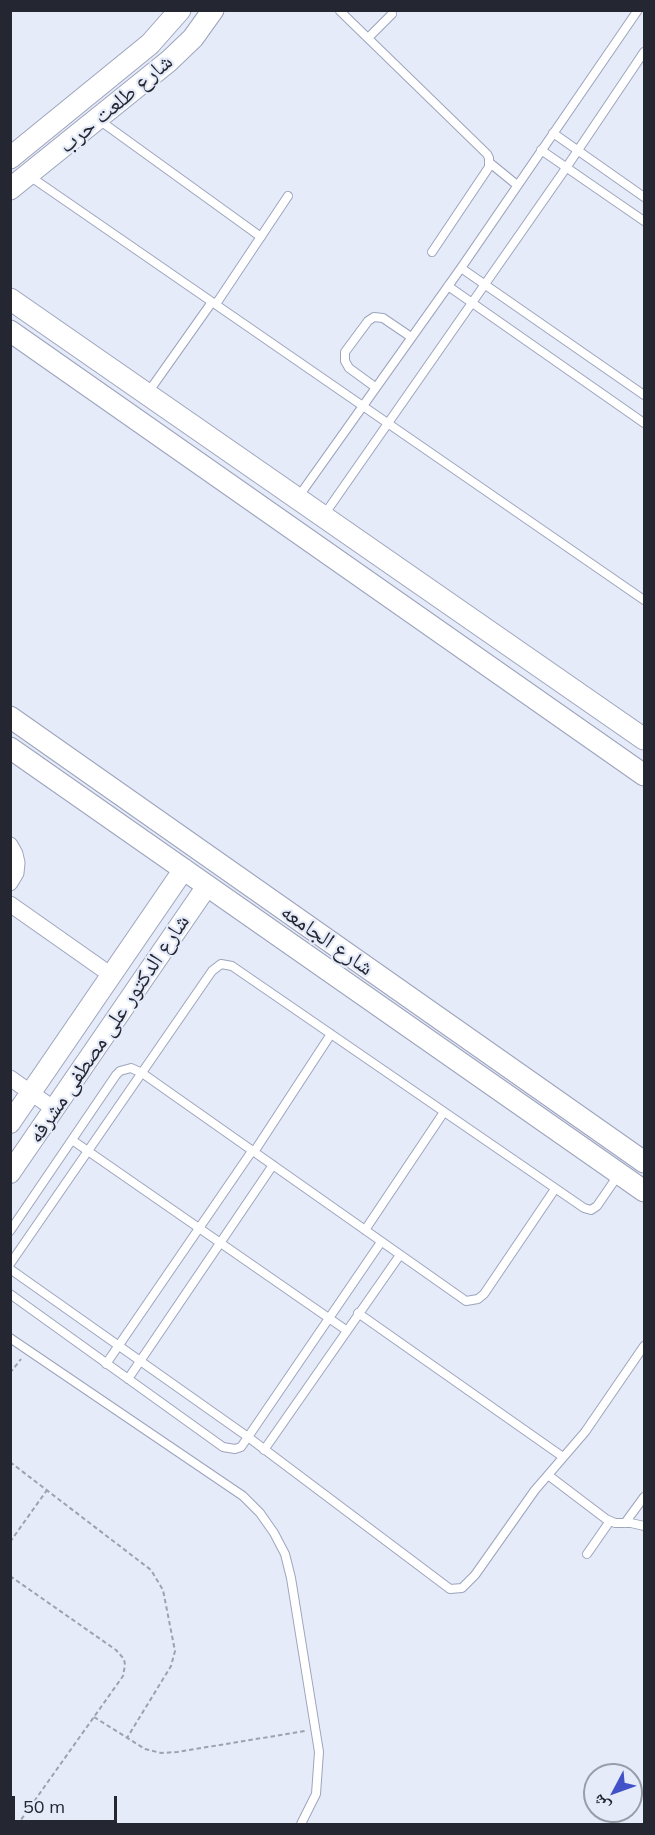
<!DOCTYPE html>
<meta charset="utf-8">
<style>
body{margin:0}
#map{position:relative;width:655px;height:1835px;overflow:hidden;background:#e6ebfa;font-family:Mulish,"Noto Naskh Arabic",sans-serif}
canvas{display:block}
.frame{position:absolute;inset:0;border:12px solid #242731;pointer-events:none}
.north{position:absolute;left:583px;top:1763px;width:60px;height:60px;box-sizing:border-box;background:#e6ebfa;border:2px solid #989daa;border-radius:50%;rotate:229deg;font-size:16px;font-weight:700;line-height:24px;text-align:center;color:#242731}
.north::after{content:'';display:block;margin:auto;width:21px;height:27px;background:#4153c7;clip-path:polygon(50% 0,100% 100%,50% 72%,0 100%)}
.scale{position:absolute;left:12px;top:1796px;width:105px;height:27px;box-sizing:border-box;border:3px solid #242731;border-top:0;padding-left:8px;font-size:18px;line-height:21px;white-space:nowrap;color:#242731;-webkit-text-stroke:4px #e6ebfa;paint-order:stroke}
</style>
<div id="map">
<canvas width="655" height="1835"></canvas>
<div class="frame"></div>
<div class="north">ش</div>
<div class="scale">50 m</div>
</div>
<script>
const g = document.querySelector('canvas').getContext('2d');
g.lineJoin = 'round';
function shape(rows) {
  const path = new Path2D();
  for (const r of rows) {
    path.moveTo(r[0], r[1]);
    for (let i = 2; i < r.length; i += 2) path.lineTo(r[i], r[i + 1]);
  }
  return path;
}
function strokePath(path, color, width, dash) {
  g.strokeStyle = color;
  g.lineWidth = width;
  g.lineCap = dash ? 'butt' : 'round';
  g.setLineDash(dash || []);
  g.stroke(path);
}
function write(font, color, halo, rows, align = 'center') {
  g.font = font + ' Mulish,"Noto Naskh Arabic",sans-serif';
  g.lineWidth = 4.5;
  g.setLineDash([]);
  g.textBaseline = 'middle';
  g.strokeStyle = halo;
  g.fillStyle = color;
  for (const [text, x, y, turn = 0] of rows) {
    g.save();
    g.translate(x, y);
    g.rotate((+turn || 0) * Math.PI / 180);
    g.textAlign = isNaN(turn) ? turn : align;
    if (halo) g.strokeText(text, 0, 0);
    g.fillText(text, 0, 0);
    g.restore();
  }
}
const path = shape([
 [10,1373,21,1359],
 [10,1462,151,1570,163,1590,175,1651,171,1666,127,1738],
 [10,1542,47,1490],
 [10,1576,116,1650,124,1659,125,1665,123,1676,18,1824],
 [94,1717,145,1749,161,1753,177,1752,305,1731]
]);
const service = shape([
 [340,11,487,154,489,158,489,167,432,252],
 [368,38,392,14],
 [99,120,261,237],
 [553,133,644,197],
 [541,150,644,221],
 [490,163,517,185],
 [28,175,644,600],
 [461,268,644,395],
 [448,286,644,423],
 [216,304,288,196],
 [375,387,349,368,345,361,345,352,368,321,374,317,383,318,411,337],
 [147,394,212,302],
 [299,496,461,268,638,10],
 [324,515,566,168,644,52],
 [72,1140,346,1330],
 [254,1152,331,1034],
 [365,1230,444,1112],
 [10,1231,116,1075,120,1071,131,1068,142,1073,466,1301,478,1299,484,1294,555,1189],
 [10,1264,212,971,221,964,232,966,584,1208,591,1210,597,1206,619,1174],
 [10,1269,248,1437,450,1589,462,1588,475,1575,535,1490,548,1475],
 [10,1294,223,1447,235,1449,241,1447,248,1437,381,1242],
 [358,1313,563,1457],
 [10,1338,243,1496,260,1513,274,1533,285,1554,291,1578,319,1752,316,1794,301,1824],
 [644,1346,585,1432,548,1475,606,1519,615,1523,631,1523,644,1526],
 [106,1364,252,1151],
 [128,1379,273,1165],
 [264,1450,400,1255],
 [625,1523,644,1497],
 [587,1554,610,1521]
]);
const minor = shape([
 [10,845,15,854,17,863,16,873,10,883],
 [10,904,111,975],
 [10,1078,54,1109]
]);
const tertiary = shape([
 [10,1123,184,869],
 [10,1173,207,886]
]);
const secondary = shape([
 [10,158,150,44,180,10],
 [10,189,169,61,193,38,213,10],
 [10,299,644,739],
 [10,331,644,775],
 [10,717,644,1162],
 [10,748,644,1191]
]);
const streetNames = [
 ["شارع طلعت حرب",116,104,-40],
 ["شارع الجامعه",327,940,35],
 ["شارع الدكتور على مصطفى مشرفه",109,1029,-56]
];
strokePath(service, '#9da4bc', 10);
strokePath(minor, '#9da4bc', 17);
strokePath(tertiary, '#9da4bc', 22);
strokePath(secondary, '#9da4bc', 23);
strokePath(path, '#9ea2af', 2, [4.5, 3]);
strokePath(service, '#fff', 8);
strokePath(minor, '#fff', 15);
strokePath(tertiary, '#fff', 20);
strokePath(secondary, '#fff', 21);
write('22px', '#242731', '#e6ebfa', streetNames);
</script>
